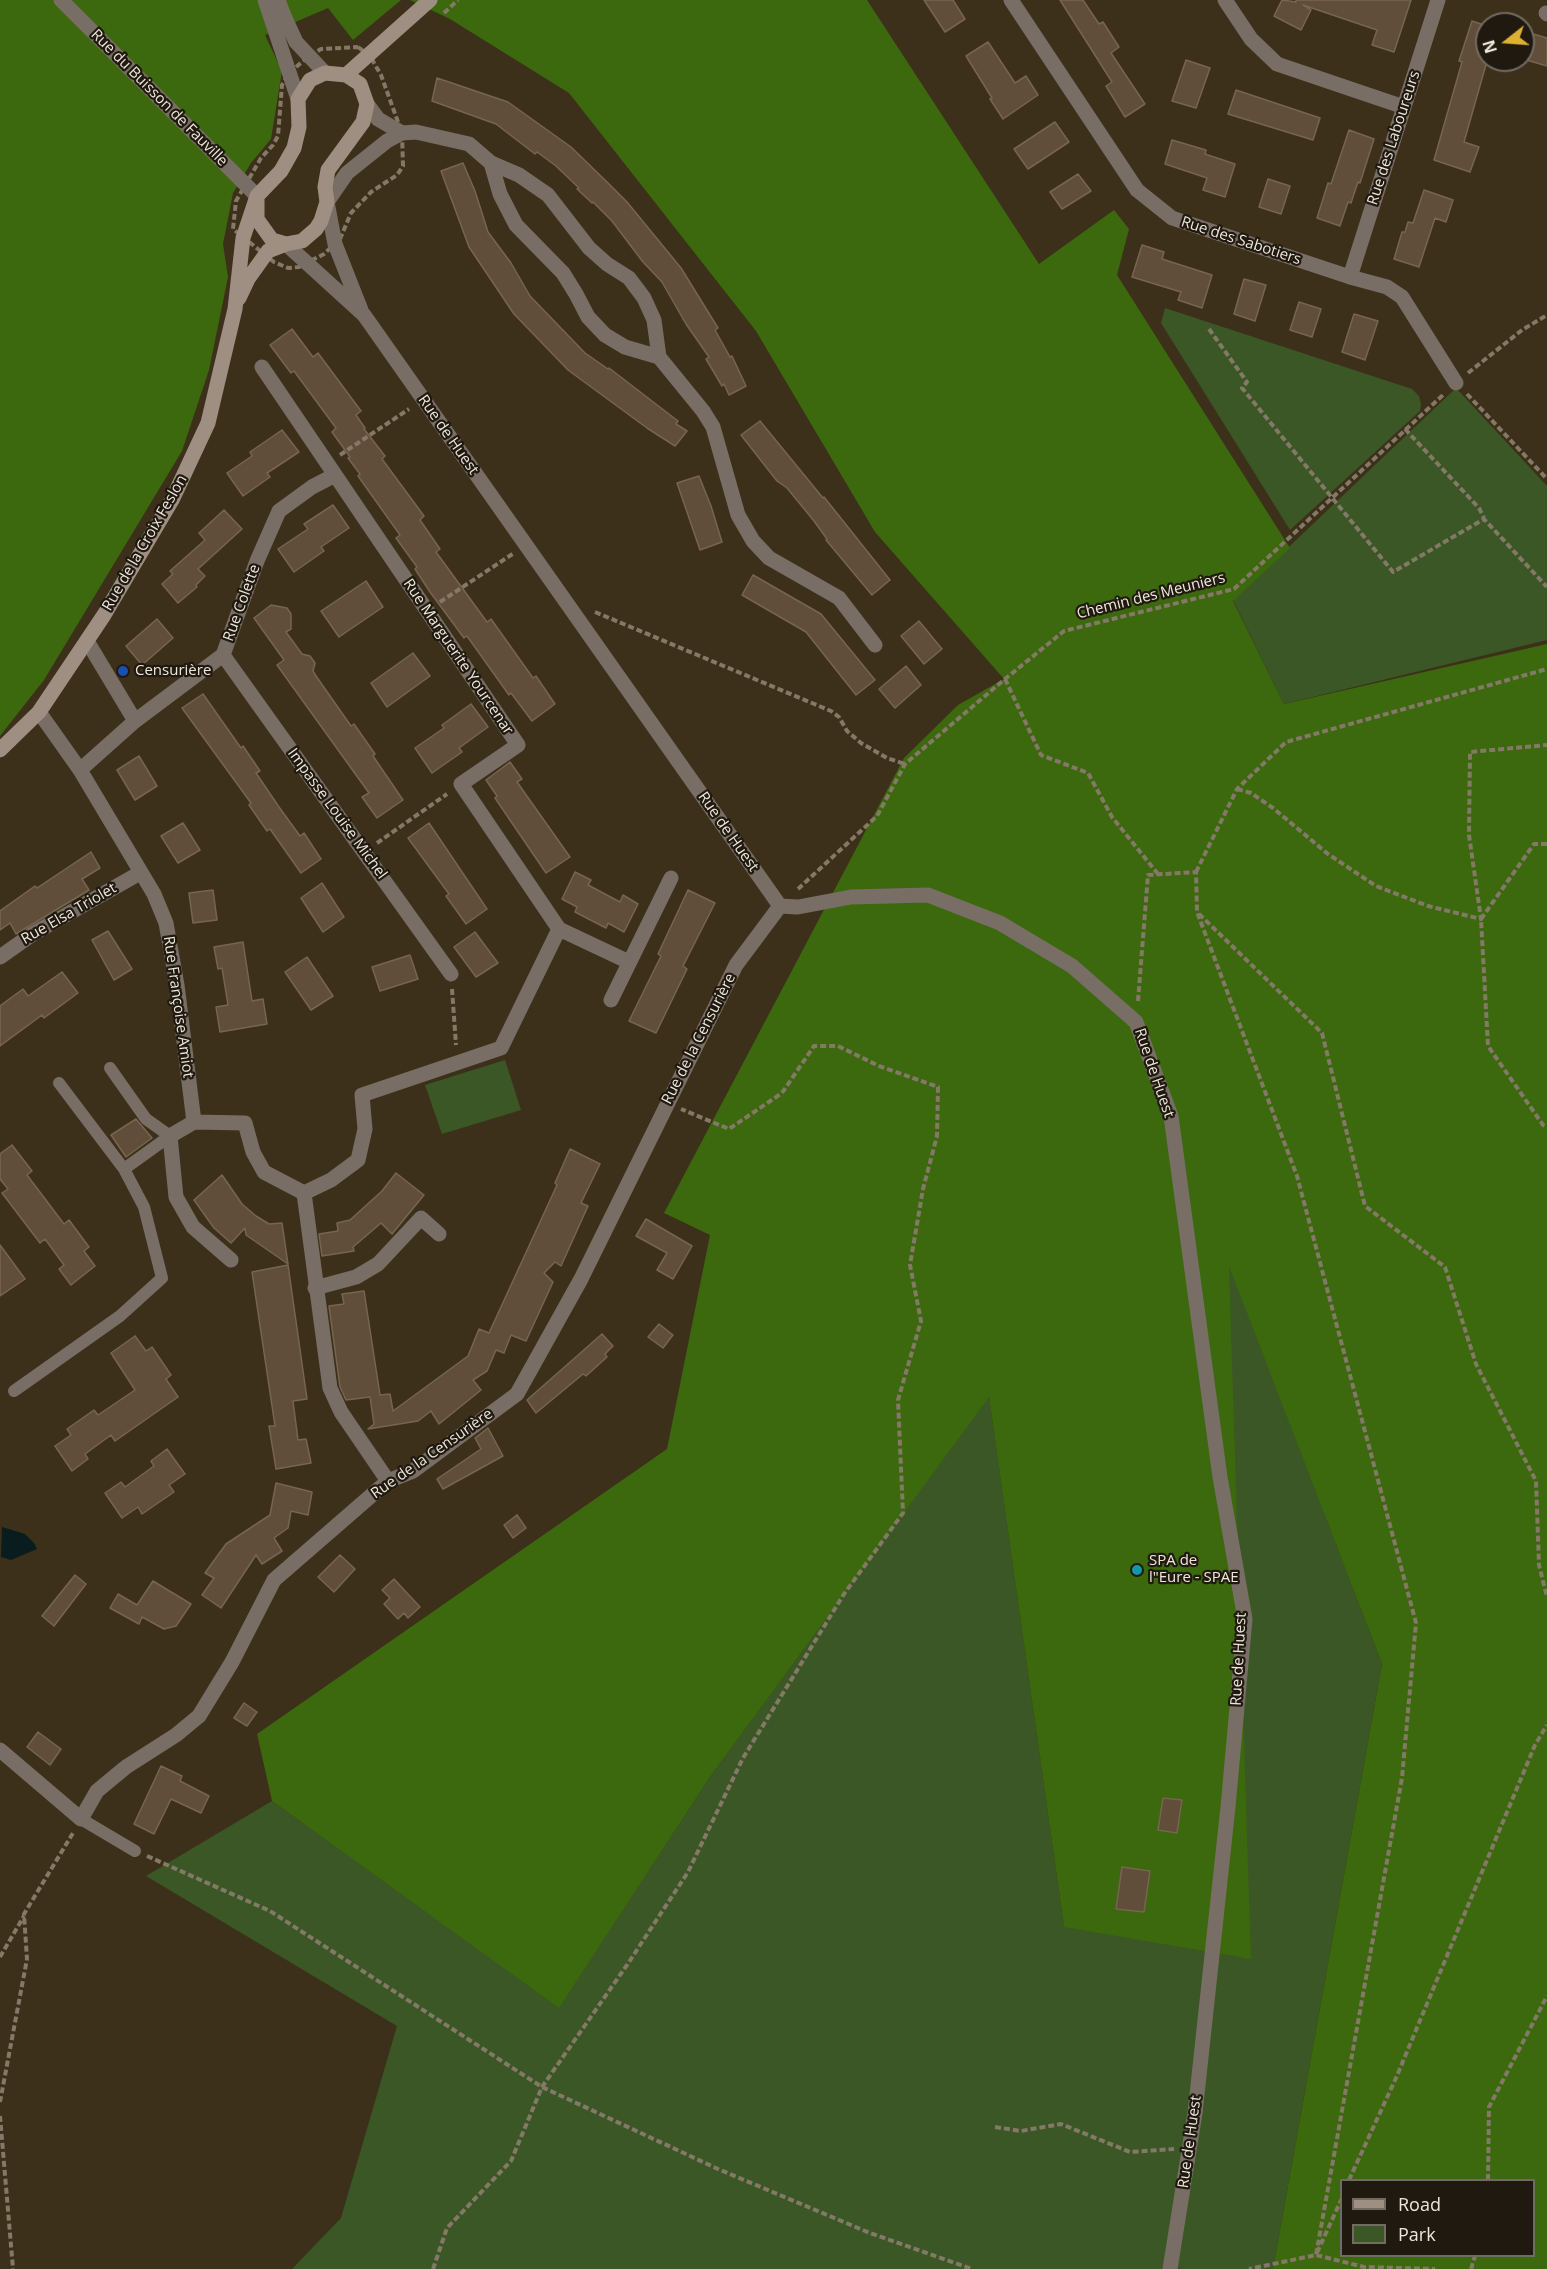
<!DOCTYPE html>
<meta charset="utf-8">
<style>
body{margin:0}
#map{position:relative;width:1547px;height:2269px;overflow:hidden;background:#3d301a;font-family:"Open Sans",sans-serif}
canvas{display:block}
.legend{position:absolute;left:1340px;top:2179px;width:195px;height:78px;box-sizing:border-box;background:#1f1910;border:2px solid #726b61;margin:0;padding:8px 10px;list-style:none;font-size:18px;color:#efe6da}
.legend li{display:flex;align-items:center;gap:12px;height:30px}
.legend b{width:30px;border:2px solid #726b61}
.north{position:absolute;left:1475px;top:12px;width:60px;height:60px;box-sizing:border-box;background:#1f1910;border:2px solid #726b61;border-radius:50%;rotate:253deg;font-size:16px;font-weight:700;line-height:24px;text-align:center;color:#efe6da}
.north::after{content:'';display:block;margin:auto;width:21px;height:27px;background:#ddb133;clip-path:polygon(50% 0,100% 100%,50% 72%,0 100%)}
</style>
<div id="map">
<canvas width="1547" height="2269"></canvas>
<ul class="legend">
<li><b style="height:8px;background:#9f8f83"></b>Road</li>
<li><b style="height:16px;background:#3a5725"></b>Park</li>
</ul>
<div class="north">N</div>
</div>
<script>
const g = document.querySelector('canvas').getContext('2d');
g.lineJoin = 'round';
function fillPath(path, color) {
  g.fillStyle = color;
  g.fill(path, 'evenodd');
}
function shape(rows) {
  const path = new Path2D();
  for (const r of rows) {
    path.moveTo(r[0], r[1]);
    for (let i = 2; i < r.length; i += 2) path.lineTo(r[i], r[i + 1]);
  }
  return path;
}
function strokePath(path, color, width, dash) {
  g.strokeStyle = color;
  g.lineWidth = width;
  g.lineCap = dash ? 'butt' : 'round';
  g.setLineDash(dash || []);
  g.stroke(path);
}
function write(font, color, halo, rows, align = 'center') {
  g.font = font + ' "Open Sans",sans-serif';
  g.lineWidth = 4.5;
  g.setLineDash([]);
  g.textBaseline = 'middle';
  g.strokeStyle = halo;
  g.fillStyle = color;
  for (const [text, x, y, turn = 0] of rows) {
    g.save();
    g.translate(x, y);
    g.rotate((+turn || 0) * Math.PI / 180);
    g.textAlign = isNaN(turn) ? turn : align;
    if (halo) g.strokeText(text, 0, 0);
    g.fillText(text, 0, 0);
    g.restore();
  }
}
const green = shape([
 [1165,308,1412,389,1419,396,1421,404,1420,411,1290,530,1161,323],
 [1456,388,1547,486,1547,640,1284,704,1233,600],
 [505,1060,521,1110,442,1134,425,1085],
 [1229,1264,1382,1664,1273,2269,292,2269,341,2218,397,2026,146,1876,272,1801,559,2007,710,1777,989,1396,1064,1927]
]);
const forest = shape([
 [0,0,401,0,353,40,328,8,265,35,282,71,271,139,251,163,233,193,223,244,228,277,209,370,182,451,44,680,0,736],
 [410,0,867,0,1039,264,1114,210,1129,229,1117,275,1290,548,1233,601,1284,704,1547,644,1547,2269,1273,2269,1382,1664,1229,1266,1251,1959,1064,1927,989,1397,710,1777,559,2008,272,1801,257,1734,667,1449,710,1235,664,1213,904,758,958,705,1004,679,875,532,756,331,569,93,450,19],
 [1342,2180,1534,2180,1534,2256,1342,2256]
]);
const water = shape([
 [2,1527,25,1534,34,1543,37,1549,11,1560,1,1557]
]);
const building = shape([
 [924,0,953,0,965,19,945,32,924,0],
 [1060,0,1083,0,1099,24,1103,22,1119,47,1111,53,1145,104,1125,117,1106,86,1112,82,1060,0],
 [1282,0,1296,2,1296,0,1411,0,1394,52,1372,45,1377,30,1303,5,1311,10,1301,30,1274,16,1282,0],
 [1472,21,1487,26,1487,61,1464,142,1479,147,1470,172,1434,160,1462,62,1459,61,1472,21],
 [1523,31,1547,38,1547,66,1523,59,1523,31],
 [988,42,1015,83,1026,76,1038,95,1003,119,990,99,992,98,966,56,988,42],
 [1186,60,1210,68,1196,108,1172,101,1186,60],
 [437,78,508,102,571,147,607,182,627,202,681,268,718,328,715,330,730,357,732,356,746,386,729,395,724,384,722,386,706,359,709,357,686,324,662,282,643,262,612,221,593,202,592,203,577,189,579,188,556,166,537,152,535,154,496,124,432,101,437,78],
 [1236,90,1320,118,1313,140,1228,114,1236,90],
 [1055,122,1069,142,1028,169,1014,149,1055,122],
 [1349,130,1374,139,1360,183,1358,182,1351,203,1348,202,1340,226,1317,218,1328,183,1331,184,1349,130],
 [1172,140,1206,150,1205,154,1235,164,1225,197,1203,190,1207,178,1165,164,1172,140],
 [463,163,475,191,488,232,511,263,530,296,585,353,608,369,609,368,678,421,676,424,687,431,675,446,647,428,568,370,514,314,469,247,441,171,463,163],
 [1078,174,1091,191,1062,209,1050,192,1078,174],
 [1268,179,1290,186,1281,214,1259,207,1268,179],
 [1424,190,1453,200,1446,222,1435,218,1419,267,1394,259,1402,232,1405,232,1408,222,1413,223,1424,190],
 [1142,245,1164,252,1162,259,1212,275,1202,308,1178,300,1181,292,1132,277,1142,245],
 [1244,279,1266,285,1255,321,1234,314,1244,279],
 [1299,302,1321,309,1312,337,1290,330,1299,302],
 [1354,314,1378,321,1365,360,1342,352,1354,314],
 [292,329,313,357,318,353,361,411,356,415,365,428,364,429,385,456,382,459,424,516,420,520,440,549,436,552,487,622,491,619,533,678,536,676,555,704,532,721,511,693,509,695,467,636,464,638,430,592,415,569,417,567,396,538,400,535,358,476,360,474,348,458,350,457,332,432,336,428,294,371,291,373,270,345,292,329],
 [760,421,823,498,824,497,890,580,872,595,826,540,827,539,814,521,787,488,777,481,741,435,760,421],
 [282,430,299,452,267,473,270,477,243,496,227,473,252,456,250,452,282,430],
 [699,476,711,506,722,542,700,550,677,483,699,476],
 [333,505,349,528,321,547,324,551,294,572,278,549,308,529,304,524,333,505],
 [224,510,242,529,198,569,205,576,196,585,197,587,178,603,162,584,173,574,170,571,205,540,199,533,224,510],
 [753,575,821,614,875,680,856,695,806,632,742,595,753,575],
 [366,581,383,607,339,637,321,611,366,581],
 [271,605,287,608,291,614,291,629,286,632,302,654,310,656,315,663,313,671,316,676,351,726,354,724,375,754,373,756,403,800,377,818,362,797,369,793,277,665,284,660,254,618,271,605],
 [157,619,173,638,142,665,126,646,157,619],
 [919,621,942,649,924,664,901,636,919,621],
 [413,653,430,676,387,707,371,683,413,653],
 [906,666,921,685,895,708,879,689,906,666],
 [203,694,241,748,243,746,260,771,256,773,279,807,300,836,304,833,321,859,301,873,270,829,267,831,249,805,251,803,182,708,203,694],
 [471,704,488,727,459,748,462,752,432,773,415,748,444,728,442,725,471,704],
 [139,756,157,786,135,800,117,770,139,756],
 [510,762,522,779,517,782,570,857,546,873,495,798,497,796,486,780,510,762],
 [183,823,200,850,178,863,161,836,183,823],
 [429,823,487,909,466,924,446,896,449,894,408,838,429,823],
 [91,852,100,868,82,879,89,890,16,934,10,923,0,930,0,911,35,886,37,888,91,852],
 [575,872,591,880,588,885,620,902,623,895,638,904,624,932,608,923,606,928,575,912,577,907,562,899,575,872],
 [322,883,344,917,323,932,301,898,322,883],
 [213,890,217,920,193,923,189,893,213,890],
 [688,890,715,903,683,966,687,969,656,1033,629,1021,661,956,658,954,688,890],
 [108,931,132,969,114,980,92,940,108,931],
 [475,932,498,963,476,977,454,947,475,932],
 [243,942,252,1001,263,999,267,1024,220,1032,216,1007,228,1005,222,968,218,969,214,947,243,942],
 [410,955,418,979,380,991,372,967,410,955],
 [307,957,333,996,311,1010,285,972,307,957],
 [62,972,78,993,44,1018,42,1015,0,1046,0,1006,23,989,28,996,62,972],
 [136,1119,152,1138,126,1157,111,1135,136,1119],
 [12,1145,32,1171,27,1175,64,1224,69,1220,89,1247,84,1251,95,1266,71,1285,59,1269,64,1265,45,1239,40,1243,2,1193,8,1189,0,1179,0,1154,12,1145],
 [570,1149,600,1164,581,1203,588,1206,561,1266,555,1262,544,1273,553,1282,526,1341,511,1335,504,1353,496,1350,487,1371,473,1380,481,1390,439,1424,431,1411,418,1421,368,1429,374,1424,370,1397,346,1400,340,1387,329,1306,344,1304,342,1294,364,1291,380,1395,390,1394,393,1411,468,1356,479,1329,489,1333,557,1185,555,1183,570,1149],
 [396,1173,424,1195,392,1234,381,1223,353,1247,354,1251,322,1256,319,1234,338,1231,337,1223,350,1220,382,1191,396,1173],
 [222,1175,242,1204,256,1216,269,1224,282,1223,288,1264,246,1235,245,1228,231,1243,214,1228,194,1200,222,1175],
 [646,1219,692,1246,673,1279,657,1270,667,1253,636,1236,646,1219],
 [0,1245,25,1279,0,1296,0,1245],
 [288,1265,307,1399,293,1401,298,1440,306,1439,311,1463,276,1469,269,1426,275,1426,252,1272,288,1265],
 [659,1324,673,1335,663,1348,648,1337,659,1324],
 [602,1334,613,1346,605,1354,607,1357,586,1376,583,1374,536,1413,527,1400,602,1334],
 [135,1336,146,1351,152,1347,171,1375,166,1379,178,1397,115,1441,111,1435,85,1454,88,1459,72,1471,55,1446,71,1435,67,1429,94,1410,98,1415,135,1390,111,1353,135,1336],
 [488,1428,503,1456,443,1489,437,1479,481,1449,475,1438,488,1428],
 [167,1449,185,1474,169,1485,174,1492,142,1514,138,1507,122,1518,105,1493,121,1482,125,1487,154,1466,151,1461,167,1449],
 [276,1483,312,1492,308,1515,291,1511,288,1528,274,1538,282,1551,262,1564,256,1555,221,1608,202,1595,214,1578,205,1573,226,1544,270,1515,276,1483],
 [517,1515,526,1528,513,1538,504,1525,517,1515],
 [340,1555,355,1569,334,1592,318,1577,340,1555],
 [75,1575,86,1584,54,1626,42,1616,75,1575],
 [394,1579,420,1607,408,1618,404,1613,398,1619,384,1604,390,1598,382,1590,394,1579],
 [153,1581,191,1604,176,1626,164,1629,142,1617,139,1624,110,1608,118,1594,137,1605,153,1581],
 [244,1703,257,1712,247,1726,234,1718,244,1703],
 [38,1732,61,1749,50,1765,27,1747,38,1732],
 [161,1766,182,1776,180,1781,209,1796,201,1813,171,1799,154,1834,134,1824,161,1766],
 [1163,1798,1182,1800,1177,1833,1158,1830,1163,1798],
 [1122,1867,1150,1871,1144,1912,1116,1909,1122,1867]
]);
const path = shape([
 [444,13,458,0],
 [358,47,370,56,381,75,402,133,403,166,397,175,371,192,351,213,340,239,324,254,299,267,288,268,274,262,233,229,236,201,261,158,273,145,278,136,282,85,289,73,309,56,321,49,358,47],
 [1209,329,1247,382,1242,388,1393,572,1484,519,1547,587],
 [1468,373,1522,330,1547,315],
 [1467,394,1547,479],
 [1405,429,1479,508,1484,518],
 [340,455,409,409],
 [440,602,514,553],
 [595,612,831,711,839,717,847,731,861,743,887,758,905,764],
 [1005,679,1041,755,1088,773,1112,817,1158,874],
 [1237,789,1251,793,1273,808,1328,854,1376,886,1428,906,1481,919,1469,835,1470,752,1547,745],
 [377,843,447,794],
 [1547,844,1534,844,1481,919,1488,1046,1543,1125,1547,1127],
 [1196,872,1237,789,1286,742,1547,669],
 [798,889,877,816,905,764,1005,679,1064,631,1234,589,1444,394],
 [1199,914,1322,1033,1365,1206,1445,1267,1476,1364,1536,1481,1539,1565,1547,1597],
 [452,989,456,1045],
 [1138,1001,1148,875,1196,872,1197,912,1297,1176,1416,1623,1402,1778,1316,2255,1249,2269],
 [147,1856,270,1911,542,2087,718,2169,870,2233,972,2269],
 [0,1957,24,1916],
 [0,2102,27,1959,24,1914,73,1833],
 [0,2116,13,2269],
 [995,2127,1021,2131,1061,2124,1130,2152,1174,2149],
 [1349,2180,1396,2078,1535,1745,1547,1725],
 [1488,2180,1489,2107,1547,1996],
 [1342,2198,1316,2255,1364,2267,1435,2269],
 [433,2269,447,2228,511,2161,542,2087,627,1965,688,1872,743,1758,844,1594,903,1513,898,1400,921,1321,910,1265,923,1189,937,1136,938,1087,879,1066,838,1046,814,1046,782,1093,729,1129,681,1109],
 [1471,2269,1475,2256]
]);
const lane = shape([
 [59,1083,124,1169,170,1136,146,1119,110,1068],
 [14,1391,120,1316,162,1278,144,1207,124,1169],
 [81,1819,135,1851]
]);
const street = shape([
 [61,0,257,196],
 [265,0,298,99],
 [278,0,284,16,296,42,325,73],
 [1011,0,1137,190,1172,218,1350,277,1387,287,1402,297,1456,383],
 [1225,0,1251,39,1277,64,1404,107],
 [1546,13,1547,14],
 [367,104,378,119,402,133],
 [491,163,500,194,516,225,563,273,576,294,588,317,605,335,625,347,659,357],
 [286,244,364,315,780,906,798,907,851,897,928,895,1000,923,1072,966,1136,1022,1171,1116,1220,1477,1245,1619,1228,1807,1195,2113,1170,2269],
 [1350,277,1438,0],
 [361,310,335,244,327,202,347,173,387,141,402,133,416,132,469,144,491,163,519,175,548,195,589,248,607,264,629,278,644,298,654,320,659,357,703,411,713,427,738,515,753,541,769,558,839,598,875,645],
 [262,367,518,745,461,784,559,929],
 [87,641,135,721],
 [223,655,451,974],
 [39,712,80,770,135,721,223,655,257,561,279,511,312,487,335,475],
 [80,770,154,894,166,923,177,985,194,1122],
 [559,929,629,962],
 [0,957,34,933,140,873],
 [611,1000,671,878],
 [304,1193,331,1180,358,1160,365,1129,362,1095,501,1048,559,929],
 [304,1193,330,1388,341,1412,388,1481],
 [231,1260,193,1227,176,1197,170,1136,194,1122,245,1123,253,1152,264,1172,304,1193],
 [315,1288,356,1277,378,1264,421,1218,439,1234],
 [0,1750,81,1819,97,1791,126,1767,176,1735,199,1716,232,1662,274,1580,388,1481,413,1471,517,1394,581,1279,736,965,780,906]
]);
const secondary = shape([
 [346,75,360,84,367,104,363,122,328,170,325,187,327,202,321,221,316,229,302,241,286,244,272,240,257,219,257,196,281,171,294,148,299,127,298,99,310,80,325,73,346,75,430,0],
 [239,298,248,279,268,251,286,244],
 [0,750,39,712,104,615,172,500,208,423,235,309,243,238,257,196]
]);
const markers = [
 [123,671,6,"#1a4fb4"],
 [1137,1570,6,"#0f9aa8"]
];
const streetNames = [
 ["Rue du Buisson de Fauville",159,98,45],
 ["Rue des Laboureurs",1394,138,-72],
 ["Rue des Sabotiers",1241,241,18],
 ["Rue de Huest",448,435,55],
 ["Rue de la Croix Feslon",145,543,-60],
 ["Chemin des Meuniers",1151,596,-14],
 ["Rue Colette",242,603,-70],
 ["Rue Marguerite Yourcenar",458,657,56],
 ["Impasse Louise Michel",337,814,54],
 ["Rue de Huest",728,832,55],
 ["Rue Elsa Triolet",69,914,-30],
 ["Rue Françoise Amiot",178,1007,82],
 ["Rue de la Censurière",699,1039,-63],
 ["Rue de Huest",1154,1073,71],
 ["Rue de la Censurière",432,1454,-35],
 ["Rue de Huest",1239,1659,-87],
 ["Rue de Huest",1190,2142,-82]
];
const poiNames = [
 ["Censurière",135,671],
 ["SPA de",1149,1561],
 ["l\"Eure - SPAE",1149,1578]
];
fillPath(green, '#3a5725');
fillPath(forest, '#3c680e');
fillPath(water, '#091c1e');
fillPath(building, '#604e3a');
strokePath(building, '#776550', 1.5);
strokePath(path, '#847967', 4, [6, 3]);
strokePath(lane, '#786e66', 12);
strokePath(street, '#786e66', 15);
strokePath(secondary, '#9f8f83', 15);
for (const [x, y, r, color] of markers) {
  const dot = new Path2D();
  dot.arc(x, y, r, 0, 2 * Math.PI);
  g.fillStyle = color;
  g.fill(dot);
  strokePath(dot, '#1f1910', 2);
}
write('15px', '#efe6da', '#1f1910', streetNames);
write('15px', '#efe6da', '#1f1910', poiNames, 'left');
</script>
